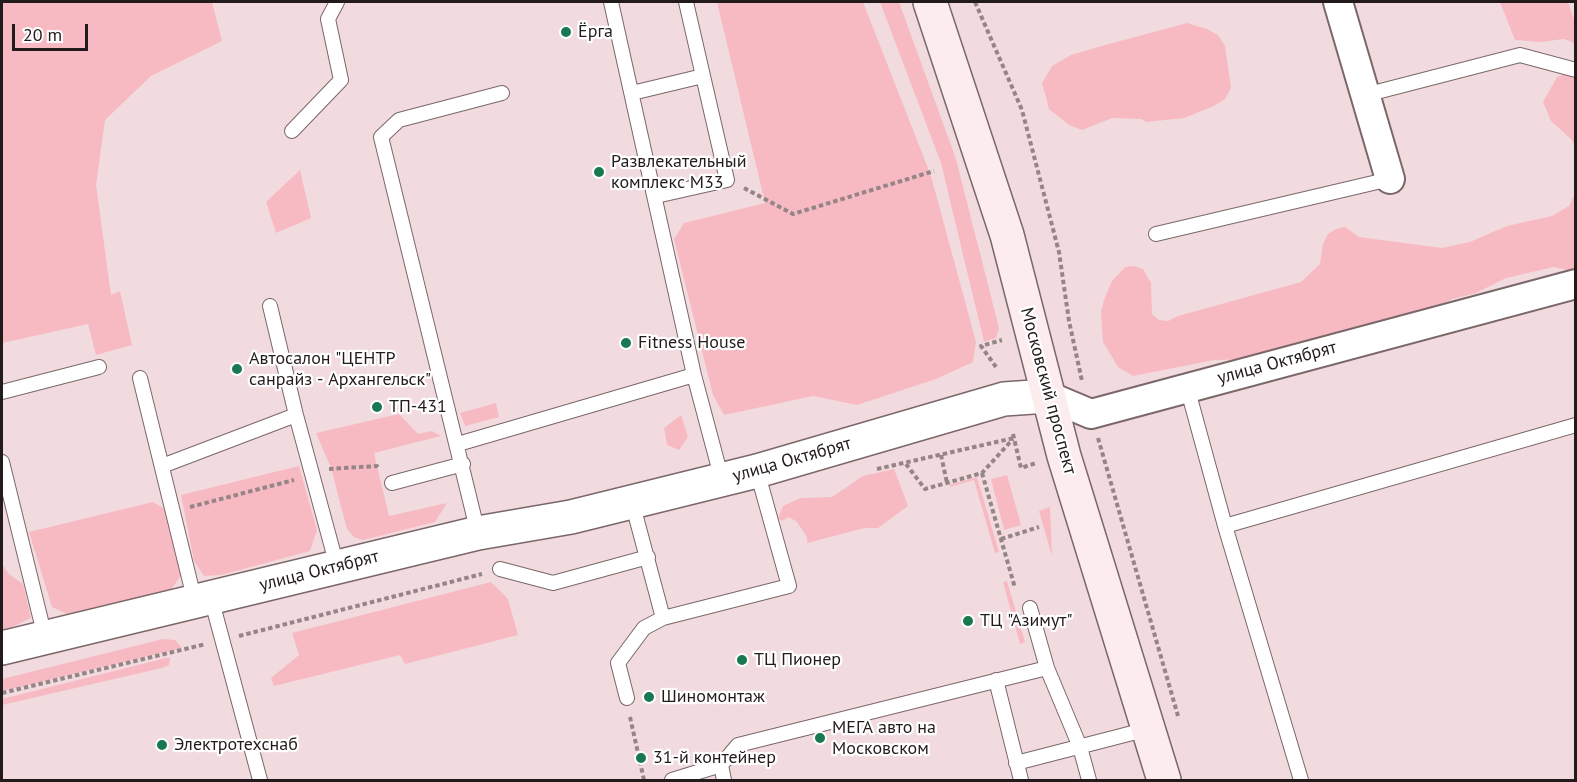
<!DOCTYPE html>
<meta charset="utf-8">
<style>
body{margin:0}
#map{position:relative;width:1577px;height:782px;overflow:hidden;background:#f2dbde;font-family:"PT Sans",sans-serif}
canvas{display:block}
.frame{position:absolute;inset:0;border:3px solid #221a1b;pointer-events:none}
.scale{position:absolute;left:12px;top:24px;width:76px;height:27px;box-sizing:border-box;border:3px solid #221a1b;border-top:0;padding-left:8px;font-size:18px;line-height:21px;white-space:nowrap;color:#221a1b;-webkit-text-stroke:4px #fff;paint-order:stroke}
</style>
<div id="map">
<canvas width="1577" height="782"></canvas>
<div class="frame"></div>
<div class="scale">20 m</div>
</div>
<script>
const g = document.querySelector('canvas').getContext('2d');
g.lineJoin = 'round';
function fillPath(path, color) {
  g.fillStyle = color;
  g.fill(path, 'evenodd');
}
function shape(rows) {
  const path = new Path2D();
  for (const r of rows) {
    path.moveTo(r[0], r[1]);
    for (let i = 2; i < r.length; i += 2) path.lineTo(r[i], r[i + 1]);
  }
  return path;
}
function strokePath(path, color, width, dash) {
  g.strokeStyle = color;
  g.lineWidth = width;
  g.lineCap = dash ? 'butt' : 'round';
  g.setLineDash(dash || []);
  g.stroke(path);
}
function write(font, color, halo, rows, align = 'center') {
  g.font = font + ' "PT Sans",sans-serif';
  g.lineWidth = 4.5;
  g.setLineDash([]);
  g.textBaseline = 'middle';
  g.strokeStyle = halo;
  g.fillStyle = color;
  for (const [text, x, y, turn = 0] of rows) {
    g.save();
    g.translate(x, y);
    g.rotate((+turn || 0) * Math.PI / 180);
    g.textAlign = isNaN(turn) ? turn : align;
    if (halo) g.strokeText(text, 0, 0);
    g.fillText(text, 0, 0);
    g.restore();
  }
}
const green = shape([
 [2,2,212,2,222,41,151,76,105,120,96,185,111,295,120,291,132,345,96,355,88,324,2,343],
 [717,2,863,2,931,176,976,342,973,362,936,379,857,405,813,396,724,415,713,395,674,239,684,223,765,203],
 [880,2,899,2,956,159,999,328,996,338,984,342,941,163],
 [1500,2,1568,2,1575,22,1575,47,1572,42,1564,39,1540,42,1515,40],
 [1187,23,1207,29,1218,35,1225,46,1231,88,1225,99,1214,106,1184,118,1146,122,1141,119,1112,118,1082,130,1069,125,1049,109,1042,83,1052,66,1071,55,1098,47],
 [1575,70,1575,147,1572,140,1551,121,1543,102,1557,77],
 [300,170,311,218,276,233,266,202],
 [1575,194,1575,269,1571,271,1554,267,1506,278,1476,293,1452,299,1424,314,1249,359,1214,360,1133,376,1118,367,1103,342,1101,312,1104,300,1112,281,1125,267,1134,266,1143,269,1151,283,1152,314,1159,320,1168,321,1178,316,1301,282,1320,264,1323,244,1328,234,1336,229,1345,227,1359,237,1442,248,1470,242,1507,226,1552,216,1569,206],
 [496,403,499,417,465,426,460,413],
 [399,414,418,434,432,431,441,436,374,453,389,516,447,503,435,522,363,540,354,537,347,529,331,468,316,433],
 [681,415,688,437,679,450,667,445,664,428],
 [299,466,317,530,310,551,221,575,204,576,194,561,181,495],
 [894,469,908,506,878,528,865,528,807,543,807,537,797,522,789,517,782,521,778,518,783,506,801,498,832,497,863,476],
 [1007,475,1021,525,1004,530,991,479],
 [977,477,999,552,995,553,974,480,950,487,949,485],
 [153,502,165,509,181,575,171,590,75,615,67,614,52,607,29,532],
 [1050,507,1052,556,1039,511],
 [2,564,9,574,23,584,31,618,2,632],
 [1007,581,1025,642,1020,644,1003,582],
 [491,582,508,599,518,635,405,664,400,655,274,686,271,678,299,655,292,633],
 [163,639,175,640,182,648,2,691,2,679],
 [166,658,170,658,169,665,162,668,2,705,2,699]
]);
const path = shape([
 [975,2,1022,110,1059,252,1069,321,1082,381],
 [744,188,793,214,934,171],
 [996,367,981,346,1002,340],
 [1013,434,1021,468,1036,463],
 [1098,438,1178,716],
 [941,455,947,483],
 [906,464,925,489,982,473,1013,439],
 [329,469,377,466,380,469],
 [877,469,1014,438],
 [982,473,1015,588],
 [190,507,294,480],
 [1001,539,1039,527],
 [239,636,482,574],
 [2,693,206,644],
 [630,717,644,780]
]);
const service = shape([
 [611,2,694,375,722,480],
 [686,2,703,76],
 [632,93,703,76,727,180,656,196],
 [1365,95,1520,55,1576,70],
 [292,131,341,80,328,19,337,2],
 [1156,234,1390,179],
 [270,306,296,415,337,566],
 [140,378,195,602],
 [1187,387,1225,526,1576,425],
 [2,392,99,367],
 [458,444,694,375],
 [2,462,45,637],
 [162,466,296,415],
 [392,483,463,464],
 [1225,526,1301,780],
 [478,533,381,137,399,120,502,93],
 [500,569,553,583,648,557],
 [211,598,260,780],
 [1030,608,1047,668,1080,747,1089,780],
 [663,618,789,586,757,471],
 [996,680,1021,780],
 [627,698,618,663,644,628,663,618,632,502],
 [1016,763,1148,729],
 [721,765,738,745,1047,668],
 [672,780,721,765,724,780]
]);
const minor = shape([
 [1338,2,1390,179],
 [1048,396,1091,414,1576,284]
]);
const tertiary = shape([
 [2,648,478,533,571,517,757,471,1004,399,1048,396]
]);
const secondary = shape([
 [930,2,1007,235,1064,456,1164,780]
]);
const markers = [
 [566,32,6,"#18784f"],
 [599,172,6,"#18784f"],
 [626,343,6,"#18784f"],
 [237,369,6,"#18784f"],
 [377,407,6,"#18784f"],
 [968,621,6,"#18784f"],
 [742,660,6,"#18784f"],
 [649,697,6,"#18784f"],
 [820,738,6,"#18784f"],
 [162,745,6,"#18784f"],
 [641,758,6,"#18784f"]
];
const poiNames = [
 ["Ёрга",578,32],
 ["Развлекательный",611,162],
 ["комплекс М33",611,183],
 ["Fitness House",638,343],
 ["Автосалон \"ЦЕНТР",249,359],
 ["санрайз - Архангельск\"",249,380],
 ["ТП-431",389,407],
 ["ТЦ \"Азимут\"",980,621],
 ["ТЦ Пионер",754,660],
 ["Шиномонтаж",661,697],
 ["МЕГА авто на",832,728],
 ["Московском",832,749],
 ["Электротехснаб",174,745],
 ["31-й контейнер",653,758]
];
const streetNames = [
 ["улица Октябрят",1277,363,-15],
 ["Московский проспект",1048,391,75],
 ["улица Октябрят",792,460,-16],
 ["улица Октябрят",319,571,-14]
];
fillPath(green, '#f7bac3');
strokePath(service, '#7a6769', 16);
strokePath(minor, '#7a6769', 32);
strokePath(tertiary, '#7a6769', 36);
strokePath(secondary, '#7a6769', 36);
strokePath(path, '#958587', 4, [4.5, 3]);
strokePath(service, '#fff', 14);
strokePath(minor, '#fff', 28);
strokePath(tertiary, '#fff', 33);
strokePath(secondary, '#fcecee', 33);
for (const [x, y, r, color] of markers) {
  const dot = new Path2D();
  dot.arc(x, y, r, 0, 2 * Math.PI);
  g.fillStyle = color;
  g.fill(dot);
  strokePath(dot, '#fff', 2);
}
write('18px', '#221a1b', '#fff', poiNames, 'left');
write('18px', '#221a1b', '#fff', streetNames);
</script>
